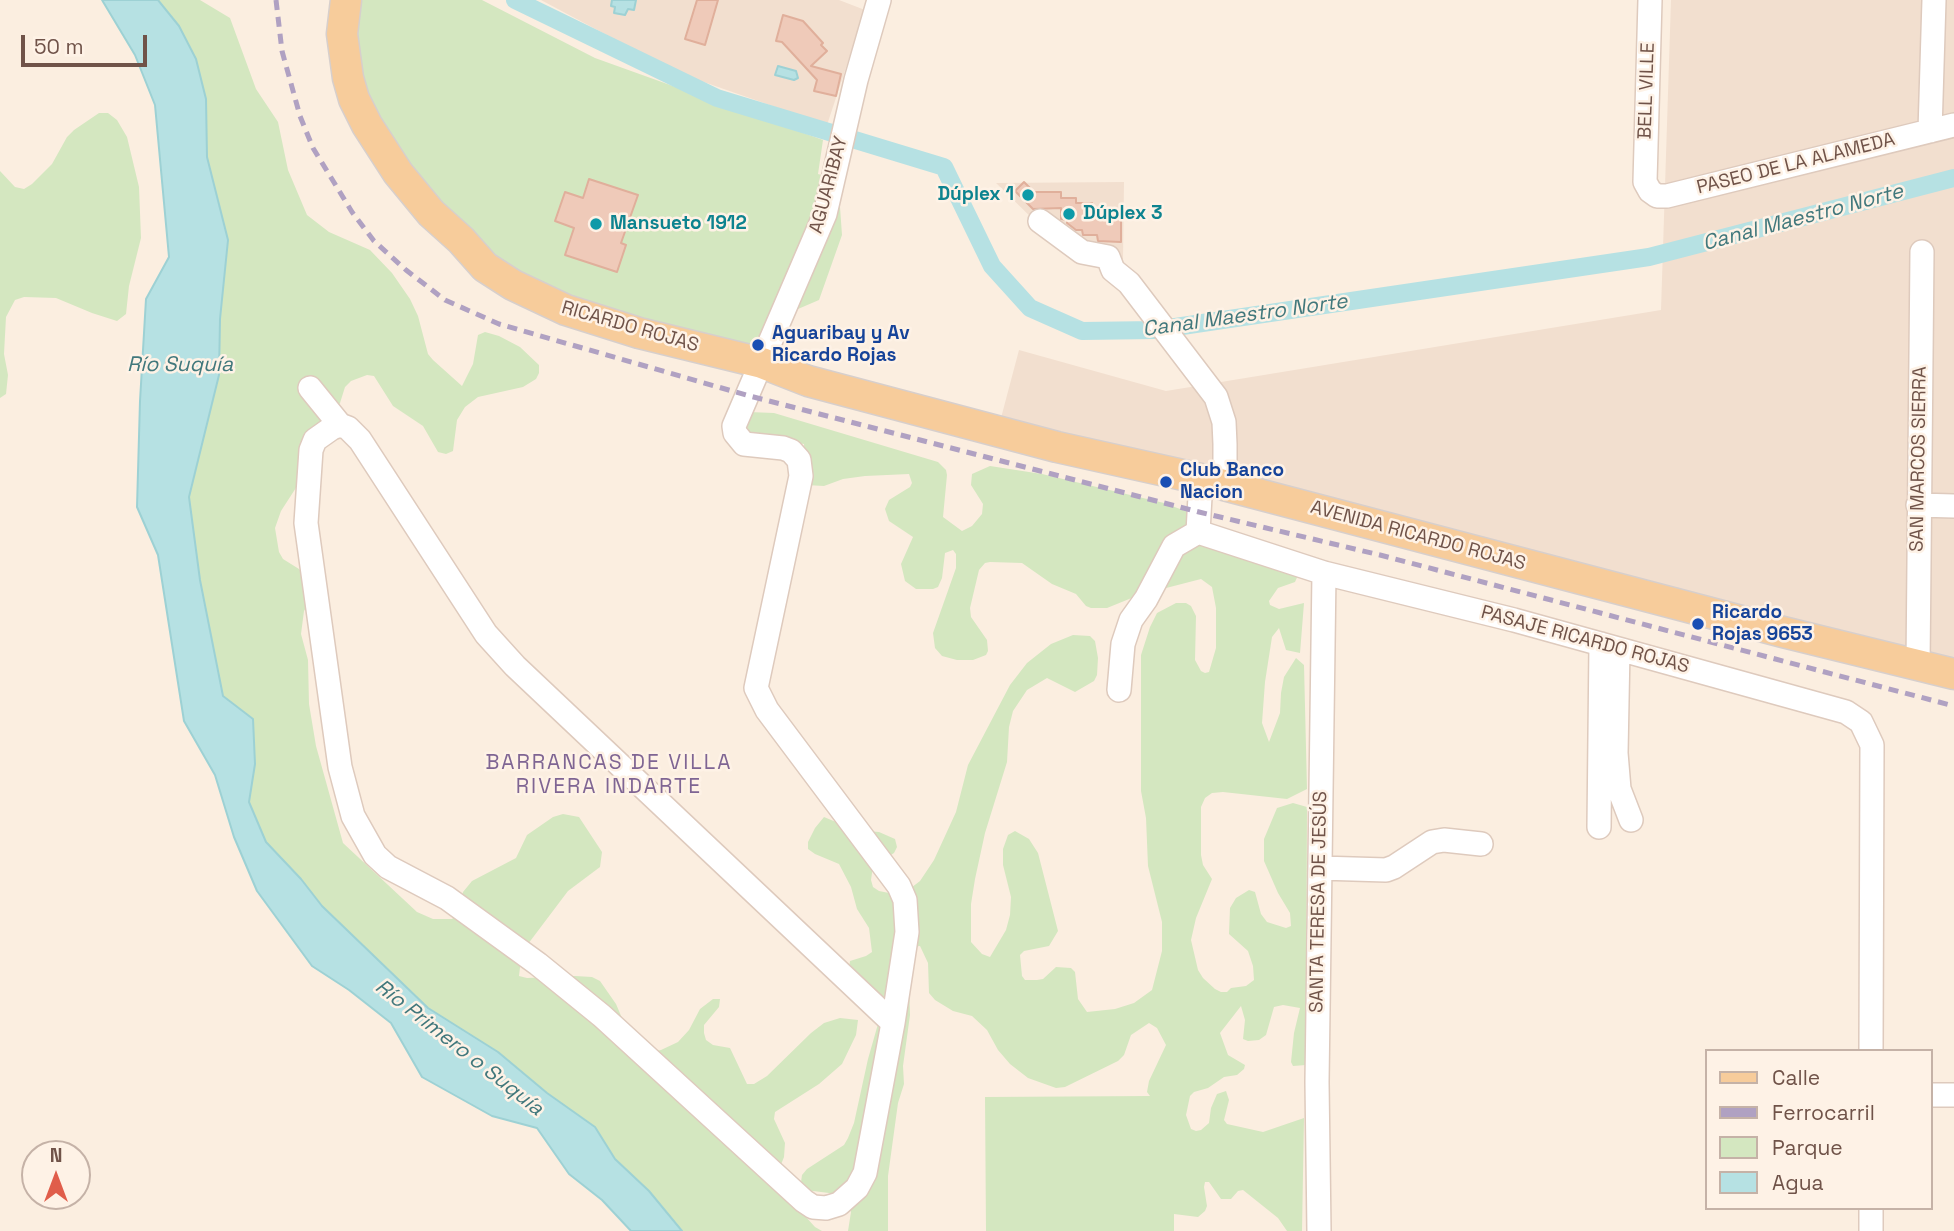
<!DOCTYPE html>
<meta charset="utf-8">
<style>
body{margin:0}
#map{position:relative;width:1954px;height:1231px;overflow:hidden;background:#fbeee0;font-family:"Space Grotesk",sans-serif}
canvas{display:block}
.legend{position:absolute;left:1705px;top:1049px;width:228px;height:161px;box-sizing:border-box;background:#fef2e6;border:2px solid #c5b2a7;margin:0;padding:9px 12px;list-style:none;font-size:21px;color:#705349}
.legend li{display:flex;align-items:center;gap:14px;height:35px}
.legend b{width:35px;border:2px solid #c5b2a7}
.north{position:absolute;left:21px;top:1140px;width:70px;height:70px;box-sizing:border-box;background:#fef2e6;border:2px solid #c5b2a7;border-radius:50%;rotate:0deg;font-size:19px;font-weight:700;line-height:28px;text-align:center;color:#705349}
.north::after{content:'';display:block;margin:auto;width:24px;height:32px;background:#e05d4a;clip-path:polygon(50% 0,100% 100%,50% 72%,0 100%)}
.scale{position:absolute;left:21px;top:35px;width:126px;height:32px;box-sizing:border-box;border:4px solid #705349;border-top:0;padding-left:9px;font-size:21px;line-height:24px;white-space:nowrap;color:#705349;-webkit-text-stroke:5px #fef2e6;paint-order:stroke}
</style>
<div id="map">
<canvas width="1954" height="1231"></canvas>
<ul class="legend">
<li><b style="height:9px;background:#f7cc9b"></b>Calle</li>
<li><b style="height:9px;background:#b0a1c2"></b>Ferrocarril</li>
<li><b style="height:19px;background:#d4e7c0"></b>Parque</li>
<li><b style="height:19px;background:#b6e1e3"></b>Agua</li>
</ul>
<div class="north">N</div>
<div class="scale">50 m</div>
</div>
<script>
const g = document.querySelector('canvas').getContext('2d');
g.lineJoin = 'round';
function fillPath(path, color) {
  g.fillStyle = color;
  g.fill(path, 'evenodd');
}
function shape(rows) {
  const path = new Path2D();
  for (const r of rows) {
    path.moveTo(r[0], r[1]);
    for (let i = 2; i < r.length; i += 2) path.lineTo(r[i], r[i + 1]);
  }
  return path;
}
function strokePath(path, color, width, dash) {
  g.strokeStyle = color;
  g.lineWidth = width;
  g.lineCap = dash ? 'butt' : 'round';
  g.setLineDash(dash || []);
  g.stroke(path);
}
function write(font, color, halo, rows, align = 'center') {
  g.font = font + ' "Space Grotesk",sans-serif';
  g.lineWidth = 5;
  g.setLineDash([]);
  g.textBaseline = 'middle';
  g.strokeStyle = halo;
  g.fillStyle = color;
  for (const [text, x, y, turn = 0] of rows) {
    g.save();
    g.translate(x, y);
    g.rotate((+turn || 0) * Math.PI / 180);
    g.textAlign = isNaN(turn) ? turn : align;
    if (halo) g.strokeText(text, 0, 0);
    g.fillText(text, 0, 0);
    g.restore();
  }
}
const residential = shape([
 [541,0,839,0,865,10,827,125,678,73],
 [1671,0,1954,0,1954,669,997,433,1019,350,1166,391,1661,310],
 [1124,182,1123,259,1092,265,1040,226,996,183]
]);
const green = shape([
 [158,0,200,0,230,18,256,89,278,122,288,170,307,215,329,232,370,250,392,273,410,299,418,316,428,354,433,360,462,386,473,364,478,335,485,332,499,336,520,347,539,365,539,373,536,379,523,387,478,397,465,407,457,420,453,451,446,454,438,452,423,426,393,406,374,376,367,375,351,381,345,387,340,403,312,463,281,511,275,528,279,552,283,559,299,569,310,581,312,598,304,611,301,634,308,660,309,704,316,746,343,843,417,912,433,919,452,919,458,913,463,892,472,881,516,858,527,835,553,817,563,814,579,817,602,852,600,867,568,891,528,944,521,959,519,976,527,978,575,976,592,977,600,981,616,1004,633,1044,647,1053,661,1050,678,1042,689,1030,700,1009,713,999,720,999,719,1007,704,1025,704,1033,706,1040,713,1045,730,1048,747,1084,754,1084,767,1076,811,1033,824,1023,840,1018,858,1020,856,1035,842,1064,819,1084,775,1112,774,1119,785,1143,784,1157,778,1172,786,1195,815,1227,822,1231,682,1231,649,1191,615,1159,595,1127,547,1093,498,1052,428,1008,322,906,301,879,266,842,249,802,255,764,253,719,223,696,200,580,189,497,219,375,220,319,228,240,207,157,206,99,179,26],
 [353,0,482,0,595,58,823,140,818,174,825,176,840,207,842,235,819,300,770,321,756,354,599,312,493,261,389,151,361,91],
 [99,113,108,113,117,120,127,137,139,187,141,238,129,286,126,314,117,321,92,313,56,298,24,297,15,300,6,317,4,354,8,375,6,394,0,398,0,171,15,187,24,189,32,184,52,164,67,137,74,130],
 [749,412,774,413,938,462,946,470,947,475,943,517,962,531,972,526,982,514,983,504,971,485,972,474,990,466,1042,474,1164,503,1196,515,1198,537,1299,573,1295,582,1278,588,1269,601,1270,605,1279,609,1304,603,1300,653,1286,650,1279,628,1272,637,1265,682,1262,723,1269,742,1280,713,1281,693,1284,677,1296,658,1304,665,1307,789,1287,799,1223,792,1212,793,1205,798,1201,807,1201,855,1203,865,1212,879,1196,918,1191,940,1198,970,1203,978,1215,989,1221,992,1227,992,1231,988,1246,986,1254,980,1253,966,1248,951,1229,934,1230,908,1236,898,1249,890,1255,892,1261,914,1267,922,1286,928,1291,926,1290,913,1278,893,1264,861,1264,839,1277,808,1293,803,1307,807,1306,1065,1293,1066,1291,1062,1294,1033,1300,1008,1283,1005,1274,1007,1266,1035,1259,1040,1248,1041,1243,1039,1245,1020,1241,1006,1220,1033,1228,1055,1245,1065,1244,1069,1237,1075,1224,1077,1208,1088,1194,1092,1190,1096,1186,1115,1191,1129,1196,1131,1201,1130,1209,1123,1211,1108,1217,1094,1226,1091,1229,1100,1224,1120,1227,1124,1263,1132,1304,1118,1302,1231,1287,1231,1278,1218,1243,1190,1238,1191,1231,1199,1221,1199,1209,1182,1205,1182,1204,1187,1207,1206,1205,1211,1198,1217,1174,1214,1174,1231,986,1231,985,1097,1150,1096,1147,1092,1149,1081,1166,1045,1157,1028,1149,1023,1131,1035,1124,1055,1118,1061,1065,1087,1056,1088,1028,1078,1010,1064,998,1050,987,1030,972,1016,953,1011,935,1000,929,993,928,963,920,946,911,947,908,955,910,1015,903,1066,904,1084,898,1103,888,1176,888,1231,848,1231,851,1212,848,1205,837,1194,805,1190,801,1182,802,1175,807,1169,844,1145,848,1138,854,1123,868,1059,880,1017,849,968,850,961,866,956,872,952,869,928,857,909,851,887,839,864,815,854,808,849,808,842,815,828,824,817,855,830,879,832,895,839,897,847,894,853,873,866,871,880,873,887,879,891,889,893,907,891,920,881,934,860,956,812,968,765,1010,685,1027,663,1051,644,1073,635,1090,636,1095,641,1098,658,1097,675,1094,681,1075,692,1047,678,1027,690,1013,711,1009,727,1007,762,985,833,975,879,971,904,971,942,982,954,990,957,1006,930,1010,915,1011,897,1003,865,1003,849,1008,835,1015,831,1029,839,1038,853,1058,931,1049,946,1024,951,1020,955,1022,976,1025,980,1037,980,1043,979,1056,967,1071,968,1075,972,1078,999,1087,1012,1115,1009,1134,1003,1152,990,1162,951,1162,922,1148,866,1146,818,1141,791,1141,655,1150,627,1157,613,1176,603,1186,603,1191,606,1196,616,1195,660,1201,671,1205,673,1209,672,1216,648,1216,608,1212,587,1201,579,1139,595,1107,608,1091,608,1086,606,1076,594,1052,584,1022,563,990,562,985,563,979,570,970,608,971,617,987,640,988,651,986,655,973,660,957,660,942,656,935,648,933,633,956,568,956,554,953,550,945,553,942,578,938,587,933,589,916,589,905,581,901,564,913,537,889,521,885,509,889,500,910,487,912,483,909,474,865,476,843,479,824,486,806,485,804,444,749,438,739,423]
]);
const water = shape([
 [102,0,158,0,179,26,196,59,206,99,207,157,228,240,220,319,219,375,189,497,200,580,223,696,253,719,255,764,249,802,266,842,301,879,322,906,428,1008,498,1052,547,1093,595,1127,615,1159,649,1191,682,1231,631,1231,602,1200,569,1174,537,1128,492,1116,422,1077,391,1023,349,990,312,966,257,891,234,837,215,775,184,721,158,555,137,507,140,401,146,299,169,257,155,105,135,55,102,0],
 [612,0,636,0,634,10,628,9,625,15,614,13,615,7,611,6,612,0],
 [778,66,796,71,798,78,794,80,775,75,778,66]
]);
const canal = shape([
 [515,0,717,98,944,167,992,266,1030,308,1082,331,1155,330,1649,257,1954,178]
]);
const building = shape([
 [697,0,718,0,705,45,685,39,697,0],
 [783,15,803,21,823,43,821,45,827,51,811,66,841,74,836,96,814,91,817,80,782,42,776,41,783,15],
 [589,179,638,195,621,243,626,245,617,272,565,255,574,228,555,221,565,192,583,198,589,179],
 [1024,182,1034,192,1061,192,1061,198,1076,198,1076,203,1092,203,1092,209,1121,209,1121,242,1098,241,1097,235,1083,235,1082,230,1076,230,1067,223,1067,220,1061,219,1061,208,1033,209,1015,191,1024,182]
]);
const path = shape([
 [130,362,234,363]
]);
const minor = shape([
 [1650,0,1645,182,1650,191,1657,196,1667,196,1954,125],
 [1930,131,1934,0],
 [1040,221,1082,252,1108,257,1113,270,1129,283,1216,397,1224,422,1225,444,1225,463,1220,484],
 [310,388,340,425,348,428,360,440,486,634,515,666,893,1023,907,932,905,900,899,886,767,710,756,688,801,476,799,460,791,451,783,448,744,444,735,433,734,426,825,214,856,80,879,0],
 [340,425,332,428,315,440,311,450,306,523,340,767,353,816,375,855,388,867,447,898,538,964,602,1016,804,1201,813,1207,826,1208,839,1204,857,1188,865,1173,893,1023],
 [1201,479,1198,532,1324,573,1514,620,1846,712,1861,722,1872,745,1871,1051],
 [1918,505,1954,506],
 [1618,649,1616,753,1619,789,1631,820],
 [1918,666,1922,252],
 [1119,690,1123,644,1131,620,1146,599,1174,546,1198,532],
 [1599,827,1601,644],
 [1320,868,1386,870,1394,867,1432,842,1444,840,1481,844],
 [1931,1095,1954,1095],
 [1871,1208,1871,1231],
 [1319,1231,1317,1082,1324,573]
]);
const major = shape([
 [346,0,342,34,348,78,354,99,367,125,398,173,431,213,461,240,485,267,513,285,566,310,639,333,762,363,808,381,1057,447,1201,479,1783,632,1954,674]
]);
const rail = shape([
 [276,0,282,51,300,116,313,148,352,212,374,241,406,270,445,300,499,324,746,395,1199,512,1380,555,1954,706]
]);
const markers = [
 [1028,195,7,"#0f9aa8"],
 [1069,214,7,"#0f9aa8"],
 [596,224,7,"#0f9aa8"],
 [758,345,7,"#1a4fb4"],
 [1166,482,7,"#1a4fb4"],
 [1698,624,7,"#1a4fb4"]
];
const streetNames = [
 ["BELL VILLE",1647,91,-88],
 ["PASEO DE LA ALAMEDA",1796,164,-14],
 ["AGUARIBAY",829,185,-75],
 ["RICARDO ROJAS",630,327,16],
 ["SAN MARCOS SIERRA",1919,459,-89],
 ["AVENIDA RICARDO ROJAS",1418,536,15],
 ["PASAJE RICARDO ROJAS",1585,640,15],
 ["SANTA TERESA DE JESÚS",1319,902,-89]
];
const cultureNames = [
 ["Dúplex 1",1014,195,"right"],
 ["Dúplex 3",1083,214],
 ["Mansueto 1912",610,224]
];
const transitNames = [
 ["Aguaribay y Av",772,334],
 ["Ricardo Rojas",772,356],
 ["Club Banco",1180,471],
 ["Nacion",1180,493],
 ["Ricardo",1712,613],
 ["Rojas 9653",1712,635]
];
const waterNames = [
 ["Canal Maestro Norte",1803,218,-15],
 ["Canal Maestro Norte",1245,316,-8],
 ["Río Suquía",180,365],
 ["Río Primero o Suquía",459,1048,38]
];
const neighbourhoodNames = [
 ["BARRANCAS DE VILLA",609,763],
 ["RIVERA INDARTE",609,787]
];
fillPath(residential, '#f2dfcf');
fillPath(green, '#d4e7c0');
fillPath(water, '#b6e1e3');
strokePath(water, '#9dd1d4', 2);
strokePath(canal, '#b6e1e3', 18);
fillPath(building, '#efcab9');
strokePath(building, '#e0af9b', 2);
strokePath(minor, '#decabd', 26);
strokePath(major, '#d7cfcc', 33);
strokePath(path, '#d3ad9d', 2.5, [2, 5]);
strokePath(minor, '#fff', 23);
strokePath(major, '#f7cc9b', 30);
strokePath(rail, '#b0a1c2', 5, [10, 7]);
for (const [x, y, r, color] of markers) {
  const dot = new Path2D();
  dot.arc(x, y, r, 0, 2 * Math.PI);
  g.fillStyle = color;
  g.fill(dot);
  strokePath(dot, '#fef2e6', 2.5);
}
write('19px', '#705349', '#fef2e6', streetNames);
write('bold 19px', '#0d838f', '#fef2e6', cultureNames, 'left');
write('bold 19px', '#164399', '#fef2e6', transitNames, 'left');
write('italic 21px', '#41787c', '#fef2e6', waterNames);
g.letterSpacing = '2px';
write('21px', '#7f6593', '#fef2e6', neighbourhoodNames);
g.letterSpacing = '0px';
</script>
